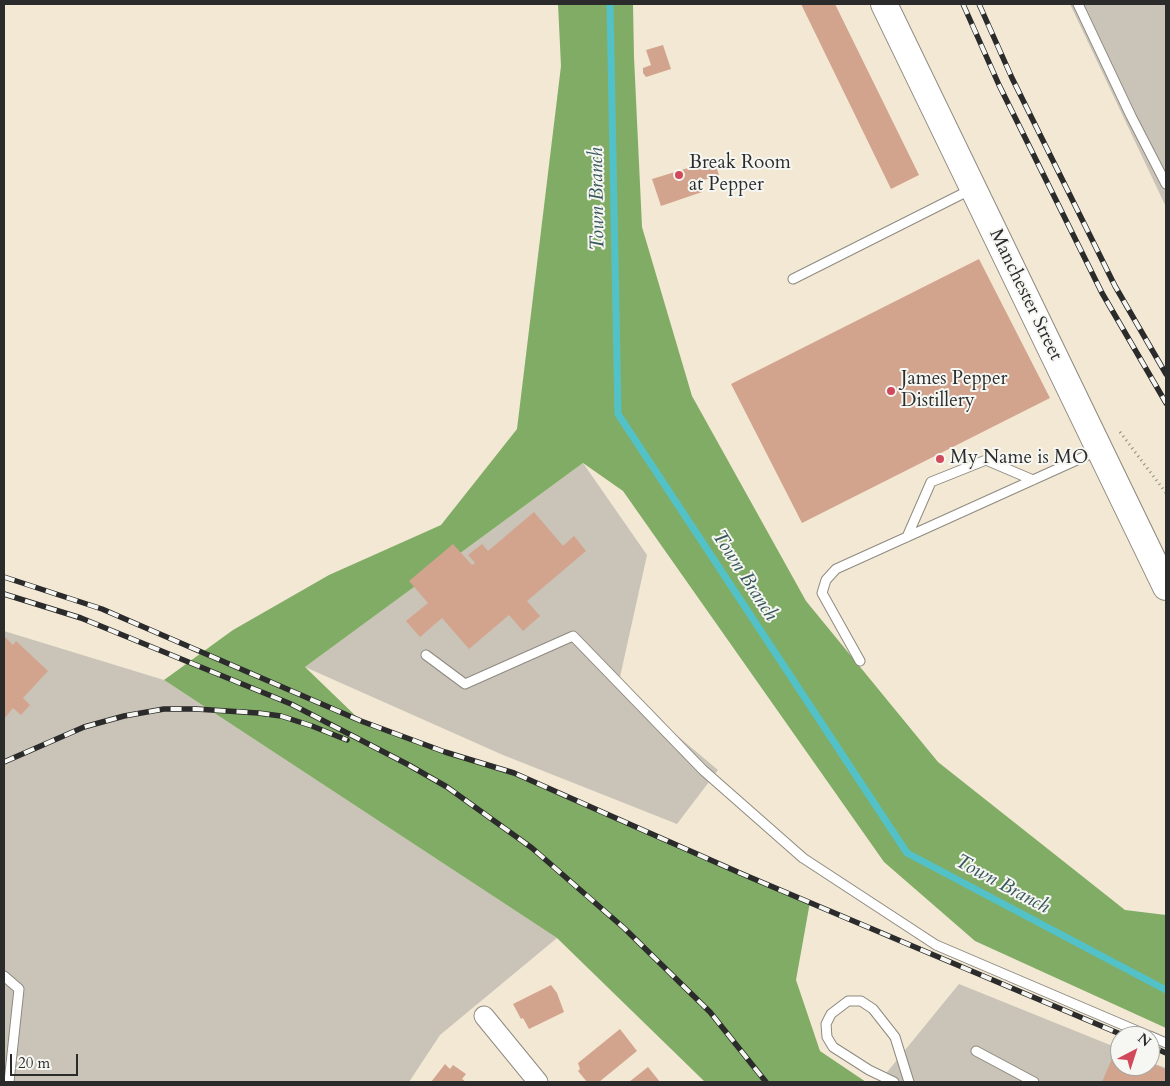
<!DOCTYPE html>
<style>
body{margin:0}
#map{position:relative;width:1170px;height:1086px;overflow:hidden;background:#f2e8d4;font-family:Cardo,serif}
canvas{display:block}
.frame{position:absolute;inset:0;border:5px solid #2b2b2b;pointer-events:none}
.north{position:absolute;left:1110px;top:1026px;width:50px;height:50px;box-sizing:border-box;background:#f6f6f2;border:1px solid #a5a5a2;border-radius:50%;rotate:40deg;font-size:14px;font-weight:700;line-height:20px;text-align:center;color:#2b2b2b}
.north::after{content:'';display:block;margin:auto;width:18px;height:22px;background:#d1495b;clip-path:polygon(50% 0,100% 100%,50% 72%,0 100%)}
.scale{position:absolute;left:10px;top:1054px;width:68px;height:22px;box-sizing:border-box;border:2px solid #2b2b2b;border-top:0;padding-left:6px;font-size:15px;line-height:18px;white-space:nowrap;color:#2b2b2b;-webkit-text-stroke:4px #f6f6f2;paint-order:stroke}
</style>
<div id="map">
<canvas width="1170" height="1086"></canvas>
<div class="frame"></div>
<div class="north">N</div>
<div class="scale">20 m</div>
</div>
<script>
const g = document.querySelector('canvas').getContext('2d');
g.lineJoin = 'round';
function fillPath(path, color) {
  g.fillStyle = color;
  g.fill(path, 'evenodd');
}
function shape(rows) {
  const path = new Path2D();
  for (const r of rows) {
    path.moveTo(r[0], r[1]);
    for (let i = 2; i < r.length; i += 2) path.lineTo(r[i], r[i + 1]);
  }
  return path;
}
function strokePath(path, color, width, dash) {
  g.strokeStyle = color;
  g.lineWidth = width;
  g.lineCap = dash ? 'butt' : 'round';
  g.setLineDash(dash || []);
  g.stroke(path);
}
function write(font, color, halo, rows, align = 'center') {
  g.font = font + ' Cardo,serif';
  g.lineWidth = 4;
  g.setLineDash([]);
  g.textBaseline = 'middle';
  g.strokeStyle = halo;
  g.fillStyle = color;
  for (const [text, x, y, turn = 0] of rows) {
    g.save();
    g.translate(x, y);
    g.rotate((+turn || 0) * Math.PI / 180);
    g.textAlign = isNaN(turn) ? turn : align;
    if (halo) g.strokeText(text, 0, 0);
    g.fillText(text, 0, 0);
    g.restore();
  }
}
const industrial = shape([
 [1070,4,1166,4,1166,207],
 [583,463,647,555,618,686,718,770,677,824,503,755,305,667],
 [4,631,164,680,557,938,440,1035,409,1082,4,1082],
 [959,984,1120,1049,1120,1066,1150,1066,1150,1062,1166,1068,1166,1082,879,1082]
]);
const forest = shape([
 [558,4,633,4,634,57,642,227,692,396,806,601,938,762,1125,910,1166,915,1166,1028,975,941,884,862,623,491,583,463,305,667,361,721,445,752,514,773,740,873,810,902,796,980,820,1051,866,1082,705,1082,557,938,164,680,233,630,329,575,441,525,517,429,561,66]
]);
const stream = shape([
 [610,4,618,414,907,853,1166,990]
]);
const building = shape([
 [801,4,835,4,919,175,891,189],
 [663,45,671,69,646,77,643,73,643,68,651,65,646,50],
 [714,160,719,175,698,182,702,192,661,206,652,179],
 [979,259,1050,398,802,523,731,384],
 [534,512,563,546,574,536,586,551,527,601,540,616,523,631,509,615,469,649,442,618,420,637,406,621,428,603,409,581,453,544,472,565,475,563,468,555,482,544,488,551],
 [4,636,13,645,16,641,48,671,23,698,30,705,21,715,13,708,4,719],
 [551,985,557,993,564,1012,529,1029,523,1018,521,1019,513,1004],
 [620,1029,637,1051,599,1082,592,1082,590,1081,587,1082,578,1071,580,1069,578,1063],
 [1116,1049,1120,1051,1120,1066,1150,1066,1150,1063,1166,1069,1166,1082,1102,1082],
 [445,1064,450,1069,453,1065,466,1074,462,1079,466,1082,431,1082],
 [648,1067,660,1082,629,1082]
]);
const path = shape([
 [1120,432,1166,493]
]);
const service = shape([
 [1078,4,1131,116,1166,184],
 [793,279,970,190],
 [907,537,931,482,986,460,1033,480],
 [426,655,465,684,573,636,703,770,803,858,936,945,1149,1036],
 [860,661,822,593,826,580,836,569,1097,451],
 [4,976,19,989,9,1082],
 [1150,1036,1166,1043],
 [976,1051,1034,1082],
 [894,1082,869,1070,833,1047,827,1037,826,1024,831,1014,848,1001,861,1001,873,1009,895,1037,909,1082]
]);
const minor = shape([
 [484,1016,538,1082]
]);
const secondary = shape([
 [884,4,1166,587]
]);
const rail = shape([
 [963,4,999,85,1102,293,1166,403],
 [979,4,1012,78,1115,286,1166,374],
 [4,577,102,609,361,721,445,752,514,773,740,873,1125,1036],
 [4,594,81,618,291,704,407,764,447,787,532,848,624,928,710,1012,766,1082],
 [4,762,84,727,124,716,164,709,196,709,258,713,281,716,312,726,347,740],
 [1150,1046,1166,1053]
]);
const markers = [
 [679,175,5,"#d1495b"],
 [891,391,5,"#d1495b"],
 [940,459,5,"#d1495b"]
];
const poiNames = [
 ["Break Room",689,164],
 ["at Pepper",689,186],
 ["James Pepper",901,380],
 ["Distillery",901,402],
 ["My Name is MO",950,459]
];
const streetNames = [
 ["Manchester Street",1025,295,64]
];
const waterNames = [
 ["Town Branch",598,199,-91],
 ["Town Branch",744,576,57],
 ["Town Branch",1002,885,28]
];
fillPath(industrial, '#cac3b8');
fillPath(forest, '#80ac66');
strokePath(stream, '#53c2c8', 7);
fillPath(building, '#d3a48d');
strokePath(service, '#8e8a80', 11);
strokePath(minor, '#8e8a80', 21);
strokePath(secondary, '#8e8a80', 28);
strokePath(path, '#8e8a80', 3, [1, 4]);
strokePath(service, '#fff', 9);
strokePath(minor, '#fff', 19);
strokePath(secondary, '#fff', 26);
strokePath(rail, '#2b2b2b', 5.5);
strokePath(rail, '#f6f6f2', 4, [11]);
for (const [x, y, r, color] of markers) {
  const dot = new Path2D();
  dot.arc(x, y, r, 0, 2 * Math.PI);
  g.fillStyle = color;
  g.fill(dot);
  strokePath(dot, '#f6f6f2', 2);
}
write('19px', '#2b2b2b', '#f6f6f2', poiNames, 'left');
write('19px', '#2b2b2b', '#f6f6f2', streetNames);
write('italic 20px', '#37585a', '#f6f6f2', waterNames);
</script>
